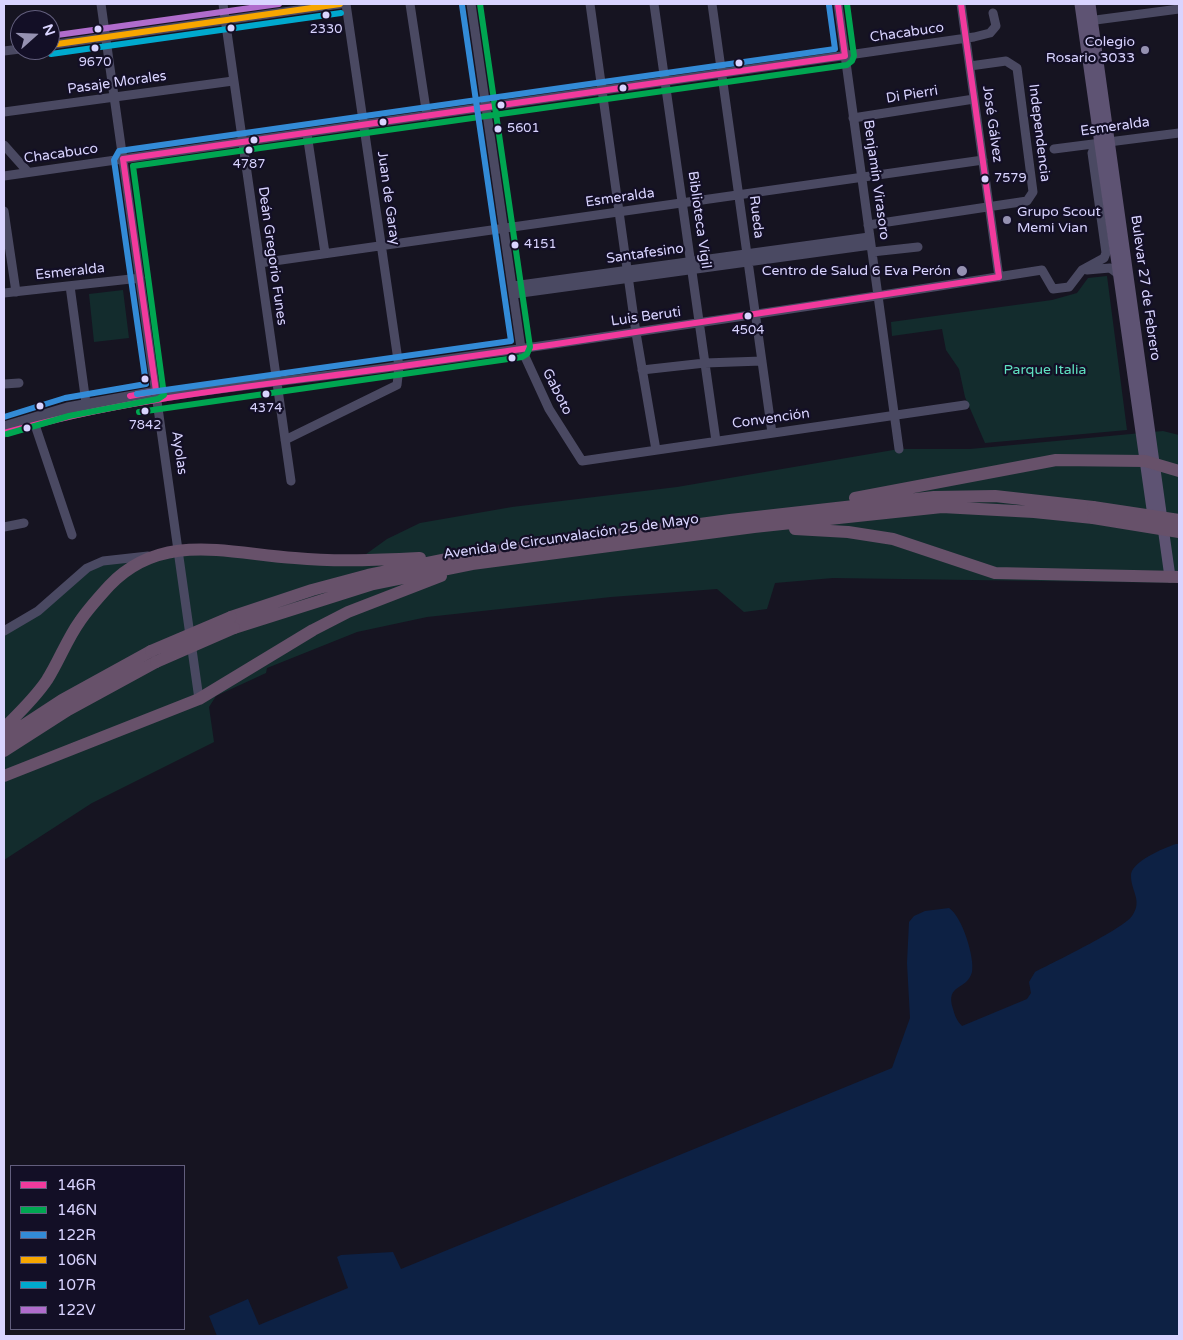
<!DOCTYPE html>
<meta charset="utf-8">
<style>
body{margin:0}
#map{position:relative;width:1183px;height:1340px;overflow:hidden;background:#161421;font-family:"Varela Round",sans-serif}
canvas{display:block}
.frame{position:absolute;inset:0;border:5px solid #d9d4ff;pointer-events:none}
.legend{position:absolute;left:10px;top:1165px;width:175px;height:165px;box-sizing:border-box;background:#130f26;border:1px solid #625e7d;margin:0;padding:6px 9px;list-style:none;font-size:15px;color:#d9d4ff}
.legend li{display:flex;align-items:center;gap:10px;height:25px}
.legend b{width:25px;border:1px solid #625e7d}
.north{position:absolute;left:10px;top:10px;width:50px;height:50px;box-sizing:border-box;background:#130f26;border:1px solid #625e7d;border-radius:50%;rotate:70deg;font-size:14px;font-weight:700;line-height:20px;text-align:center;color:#d9d4ff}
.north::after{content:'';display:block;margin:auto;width:18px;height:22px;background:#9591b1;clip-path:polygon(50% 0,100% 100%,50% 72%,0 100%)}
</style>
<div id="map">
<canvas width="1183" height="1340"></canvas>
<div class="frame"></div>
<ul class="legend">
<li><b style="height:6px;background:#f13a9d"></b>146R</li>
<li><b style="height:6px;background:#00a651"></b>146N</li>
<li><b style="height:6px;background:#338bd7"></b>122R</li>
<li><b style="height:6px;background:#f7a600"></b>106N</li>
<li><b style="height:6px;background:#00a9ce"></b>107R</li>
<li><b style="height:6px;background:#b06ccc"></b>122V</li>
</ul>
<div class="north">N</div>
</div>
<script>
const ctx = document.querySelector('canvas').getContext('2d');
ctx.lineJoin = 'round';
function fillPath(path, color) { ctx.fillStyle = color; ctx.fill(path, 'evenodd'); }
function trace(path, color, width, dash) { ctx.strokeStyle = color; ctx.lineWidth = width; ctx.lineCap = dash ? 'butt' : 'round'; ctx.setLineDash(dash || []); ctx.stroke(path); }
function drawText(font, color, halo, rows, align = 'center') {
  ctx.font = font + ' "Varela Round",sans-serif'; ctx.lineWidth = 4.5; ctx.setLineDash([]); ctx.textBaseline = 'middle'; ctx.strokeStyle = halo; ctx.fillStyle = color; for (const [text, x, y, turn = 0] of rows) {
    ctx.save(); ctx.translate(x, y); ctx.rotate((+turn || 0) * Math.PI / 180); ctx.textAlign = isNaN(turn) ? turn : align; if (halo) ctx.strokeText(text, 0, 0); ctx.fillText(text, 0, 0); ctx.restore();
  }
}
fillPath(new Path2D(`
 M 1107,276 L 1127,430 L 985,443 L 965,397 L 959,369 L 946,350 L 942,329 L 892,336 L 891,322 L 1052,300 L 1077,293 L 1088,278 Z
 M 123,290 L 129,338 L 94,342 L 89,294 Z
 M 1163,431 L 1179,435 L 1179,583 L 833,578 L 775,583 L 767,609 L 744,612 L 717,589 L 611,597 L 427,617 L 357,632 L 267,668 L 266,673 L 216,696 L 209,707 L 214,742 L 92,803 L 4,860 L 4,631 L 38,611 L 87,568 L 179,551 L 355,562 L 387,539 L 420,523 L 512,507 L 677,487 L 899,449 L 970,449 Z`), '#132c2d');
fillPath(new Path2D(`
 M 1176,844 L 1179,844 L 1179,1336 L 217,1336 L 209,1316 L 248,1299 L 259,1325 L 348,1288 L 337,1257 L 341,1255 L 393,1252 L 401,1269 L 892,1068 L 910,1018 L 907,963 L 909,922 L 914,916 L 925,911 L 949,908 C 962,916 975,958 972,972 C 967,991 945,983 953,1009 C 955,1016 957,1021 962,1026 L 1027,999 L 1031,993 L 1029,982 L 1035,972 C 1052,963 1123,929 1132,916 C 1143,901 1131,891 1131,876 C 1130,862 1164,848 1176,844 Z`), '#0d2144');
trace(new Path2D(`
 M 101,4 L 199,699
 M 223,4 L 291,481
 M 410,4 L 427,116
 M 471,4 L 521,348 L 549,409 L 582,461 L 965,405
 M 590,4 L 636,333 L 656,450
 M 654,4 L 716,441
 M 712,4 L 772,433
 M 838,4 L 899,449
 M 961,4 L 999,277
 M 1088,21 L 1179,9
 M 50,45 L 340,4
 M 4,51 L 20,49
 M 4,112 L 233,81
 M 853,118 L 974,99
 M 307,134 L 325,253
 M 4,145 L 28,172
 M 1054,149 L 1179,133
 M 4,176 L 974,37 L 990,33 L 996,26 L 993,13
 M 4,211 L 16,292
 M 868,225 L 1027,201 L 1033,192 L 1017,68 L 1006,61 L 970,66
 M 872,252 L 918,247
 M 260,263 L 983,160
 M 1087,270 L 1110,268 L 1118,274
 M 70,286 L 86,403
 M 513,286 L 869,237
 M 4,293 L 140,278
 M 514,294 L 871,245
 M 642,370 L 705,363 L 762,361
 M 4,384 L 19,383
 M 33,419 L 72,535
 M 4,426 L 67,407 L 156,391
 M 4,433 C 131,393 267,385 399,366 C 614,336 828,304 1042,270 L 1053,289 L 1069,287 L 1082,270 L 1104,258 L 1106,253 L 1092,153 L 1096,144
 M 285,440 L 397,385 L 399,367 L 346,4
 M 4,527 L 24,523
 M 4,631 L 38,611 L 87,568 L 103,561 L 148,556`), '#4a4962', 9);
trace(new Path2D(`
 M 1080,4 L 1154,523
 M 1090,4 L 1170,577`), '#5e5373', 11);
trace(new Path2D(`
 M 855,498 L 1056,460 L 1145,461 L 1179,471
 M 795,529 L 848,532 L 893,539 L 995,573 L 1179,577
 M 231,617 L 312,590 L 368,575 L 467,555 L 730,520 L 934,497 L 995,496 L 1093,507
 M 234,628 L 373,584 L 472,564 L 754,527 L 942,507 L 1034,512 L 1093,518
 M 4,728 C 19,713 35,698 47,680 C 59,661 67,639 80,621 C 88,609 99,597 109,586 C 162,530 230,554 295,558 C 337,562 378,560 420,558
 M 4,738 L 62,700 L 151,651
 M 4,751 L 68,710 L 156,662
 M 4,776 L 199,699 L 313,630 L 348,612 L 441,576`), '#67516a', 12);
trace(new Path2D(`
 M 1093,507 L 1179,520
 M 1093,518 L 1179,532
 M 151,651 L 231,617
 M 156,662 L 234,628`), '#67516a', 12);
trace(new Path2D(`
 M 130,396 L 156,391 L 123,159 L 845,56 L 838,4
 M 4,433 C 135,396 269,385 403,366 C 602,338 801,308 999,277 L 961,4`), '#f13a9d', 6);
trace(new Path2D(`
 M 139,412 L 522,357 L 527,354 L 530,347 L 480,4
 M 7,434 L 69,416 L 158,399 L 164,395 L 133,166 L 847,65 L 852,61 L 854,56 L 847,4`), '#00a651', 6);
trace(new Path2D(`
 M 137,394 L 511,341 L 462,5
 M 4,417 L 65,398 L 146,384 L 114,160 L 119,151 L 835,49 L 829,5`), '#338bd7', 6);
trace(new Path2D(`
 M 50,45 L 340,4`), '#f7a600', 6);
trace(new Path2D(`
 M 51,54 L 341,13`), '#00a9ce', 6);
trace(new Path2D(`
 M 50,36 L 279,4`), '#b06ccc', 6);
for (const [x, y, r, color] of [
 [326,15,4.5,"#d9d4ff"],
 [231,28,4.5,"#d9d4ff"],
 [98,29,4.5,"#d9d4ff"],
 [95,48,4.5,"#d9d4ff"],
 [1145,50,5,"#9591b1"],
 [739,63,4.5,"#d9d4ff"],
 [623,88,4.5,"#d9d4ff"],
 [501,105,4.5,"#d9d4ff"],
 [383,122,4.5,"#d9d4ff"],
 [498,129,4.5,"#d9d4ff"],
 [254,140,4.5,"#d9d4ff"],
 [249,150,4.5,"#d9d4ff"],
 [985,179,4.5,"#d9d4ff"],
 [1007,220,5,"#9591b1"],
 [515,245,4.5,"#d9d4ff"],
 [962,271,6,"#9591b1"],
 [748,316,4.5,"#d9d4ff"],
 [512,358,4.5,"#d9d4ff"],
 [145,379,4.5,"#d9d4ff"],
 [266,394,4.5,"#d9d4ff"],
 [40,406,4.5,"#d9d4ff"],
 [145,411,4.5,"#d9d4ff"],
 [27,428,4.5,"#d9d4ff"]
]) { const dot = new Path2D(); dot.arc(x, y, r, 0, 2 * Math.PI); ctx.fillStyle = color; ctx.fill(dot); trace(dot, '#130f26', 2); }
drawText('13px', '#d9d4ff', '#130f26', [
 ["2330",326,30],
 ["9670",95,63],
 ["5601",507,129,"left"],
 ["4787",249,165],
 ["7579",994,179,"left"],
 ["4151",524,245,"left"],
 ["4504",748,331],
 ["4374",266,409],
 ["7842",145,426]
]);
drawText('14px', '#d9d4ff', '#130f26', [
 ["Chacabuco",907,33,-8],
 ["Pasaje Morales",117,83,-8],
 ["Di Pierri",912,95,-9],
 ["José Gálvez",992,124,82],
 ["Esmeralda",1115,127,-8],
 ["Independencia",1039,133,83],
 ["Chacabuco",61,154,-8],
 ["Benjamín Virasoro",876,180,82],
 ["Juan de Garay",388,198,82],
 ["Esmeralda",620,198,-8],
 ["Rueda",756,217,83],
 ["Biblioteca Vigil",699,220,82],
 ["Santafesino",645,254,-8],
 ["Deán Gregorio Funes",272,256,82],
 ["Esmeralda",70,272,-6],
 ["Bulevar 27 de Febrero",1145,288,82],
 ["Luis Beruti",646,317,-8],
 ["Gaboto",557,392,63],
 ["Convención",771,419,-8],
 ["Ayolas",179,453,82],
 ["Avenida de Circunvalación 25 de Mayo",571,537,-8]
]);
drawText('14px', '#d9d4ff', '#130f26', [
 ["Colegio",1135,42],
 ["Rosario 3033",1135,58],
 ["Grupo Scout",1017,212,"left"],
 ["Memi Vian",1017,228,"left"],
 ["Centro de Salud 6 Eva Perón",951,271]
], 'right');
drawText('14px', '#5fe0c0', '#130f26', [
 ["Parque Italia",1045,370]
]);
</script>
